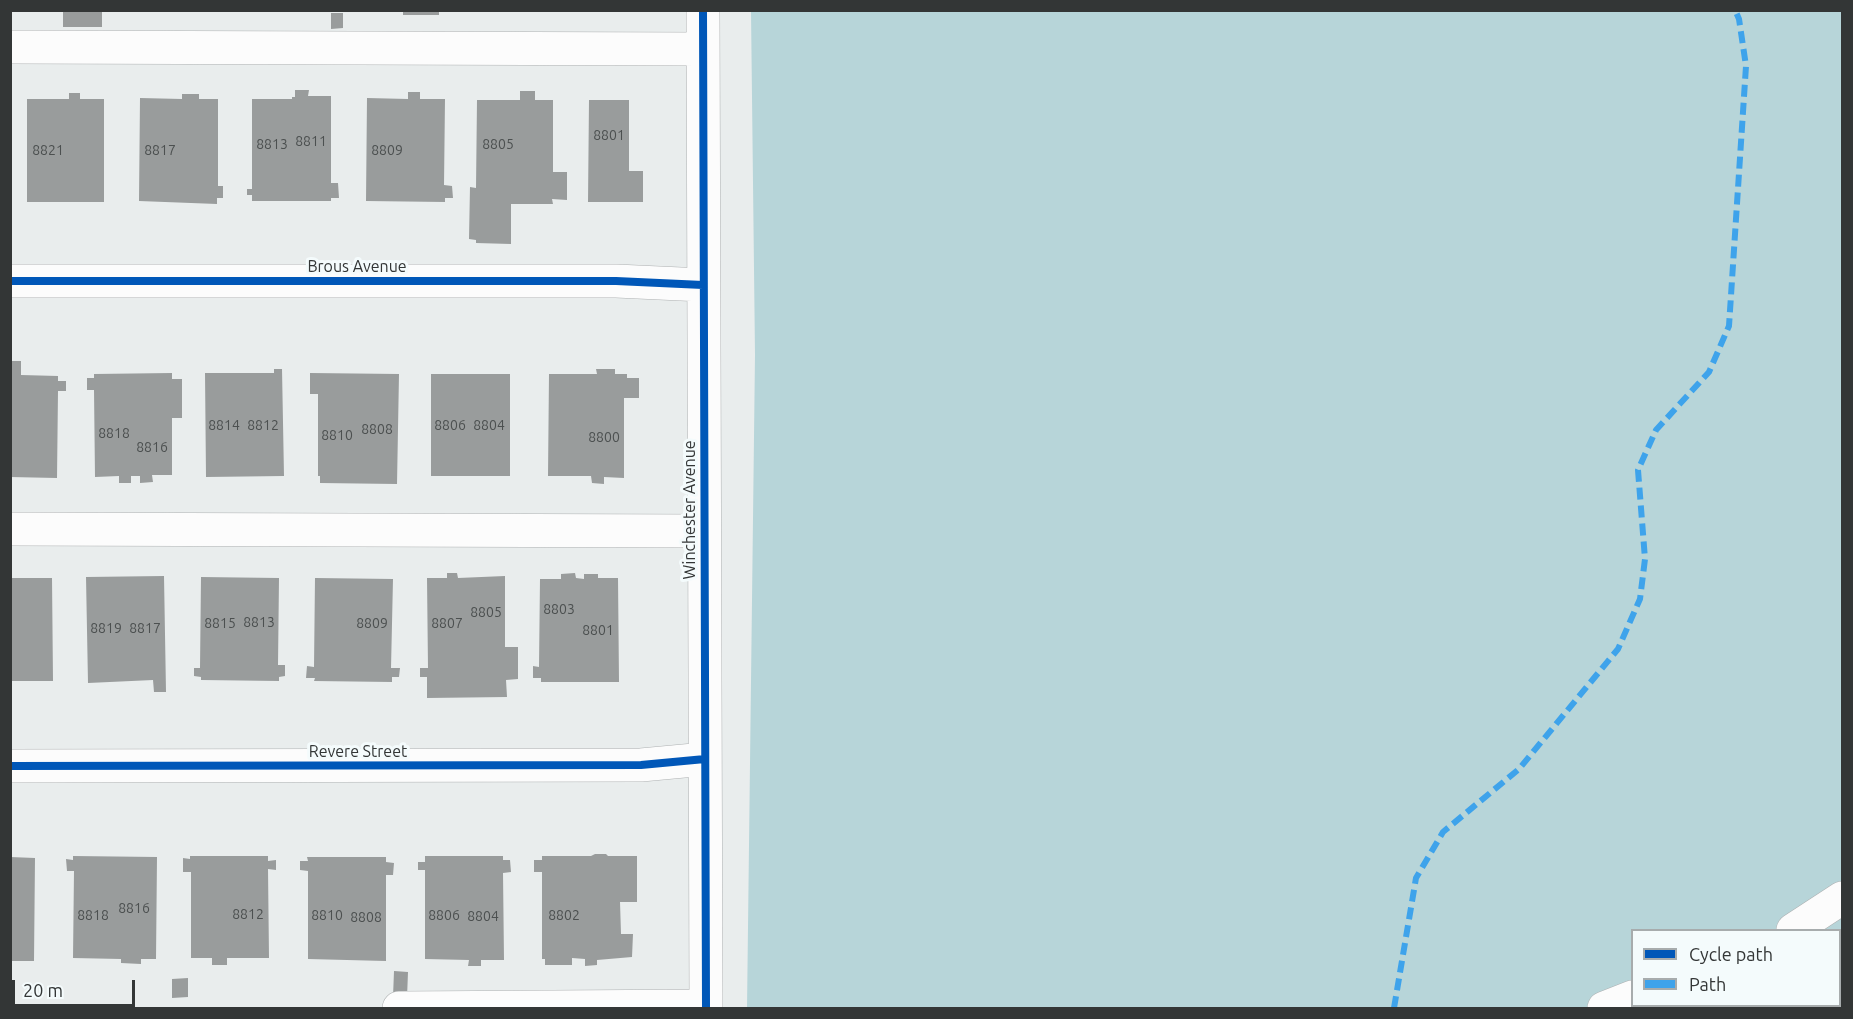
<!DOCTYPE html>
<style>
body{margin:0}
#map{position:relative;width:1853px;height:1019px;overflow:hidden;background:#e9eded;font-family:Ubuntu,sans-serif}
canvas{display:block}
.frame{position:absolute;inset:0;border:12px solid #333636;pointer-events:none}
.legend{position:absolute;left:1631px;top:929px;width:210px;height:78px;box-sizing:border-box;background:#f4fbfc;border:2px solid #a7acad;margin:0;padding:8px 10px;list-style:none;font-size:18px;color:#333636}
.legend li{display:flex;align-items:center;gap:12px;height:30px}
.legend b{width:30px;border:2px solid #a7acad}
.scale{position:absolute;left:12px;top:980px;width:123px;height:27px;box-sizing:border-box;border:3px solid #333636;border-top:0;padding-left:8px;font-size:18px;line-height:21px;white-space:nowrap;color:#333636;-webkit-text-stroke:4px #f4fbfc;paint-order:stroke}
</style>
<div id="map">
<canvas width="1853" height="1019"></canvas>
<div class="frame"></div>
<ul class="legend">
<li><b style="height:8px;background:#0057b8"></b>Cycle path</li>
<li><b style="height:8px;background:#3ea3eb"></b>Path</li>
</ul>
<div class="scale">20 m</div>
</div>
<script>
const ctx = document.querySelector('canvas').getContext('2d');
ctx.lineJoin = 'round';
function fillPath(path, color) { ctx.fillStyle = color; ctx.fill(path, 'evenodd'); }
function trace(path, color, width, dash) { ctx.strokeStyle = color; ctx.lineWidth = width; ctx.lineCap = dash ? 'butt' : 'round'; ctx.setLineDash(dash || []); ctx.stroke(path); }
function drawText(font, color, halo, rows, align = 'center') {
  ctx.font = font + ' Ubuntu,sans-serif'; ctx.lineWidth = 6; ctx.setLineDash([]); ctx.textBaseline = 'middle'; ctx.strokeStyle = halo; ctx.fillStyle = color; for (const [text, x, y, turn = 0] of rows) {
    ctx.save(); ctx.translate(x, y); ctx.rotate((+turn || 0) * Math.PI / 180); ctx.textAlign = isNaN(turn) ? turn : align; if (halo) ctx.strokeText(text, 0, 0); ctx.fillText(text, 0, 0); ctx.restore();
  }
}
fillPath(new Path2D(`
 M 751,11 L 1842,11 L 1842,1008 L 747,1008 L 755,355 ZM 1632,930 L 1840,930 L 1840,1006 L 1632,1006 Z`), '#b7d5d9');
fillPath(new Path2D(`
 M 63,10 L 102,10 L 102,27 L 63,27 Z
 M 403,10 L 439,10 L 439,15 L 403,15 Z
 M 331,13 L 343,13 L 343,28 L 331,29 Z
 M 295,90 L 309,90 L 308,96 L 331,96 L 331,183 L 338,183 L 339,198 L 331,198 L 331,201 L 252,201 L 252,195 L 247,195 L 247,189 L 252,189 L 252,99 L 292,99 L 292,97 L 295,97 Z
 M 520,91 L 535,91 L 535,100 L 553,100 L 553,172 L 567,172 L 567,200 L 552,199 L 553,204 L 511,204 L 511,244 L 476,243 L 476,240 L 469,239 L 470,187 L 476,188 L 477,100 L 520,100 Z
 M 408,92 L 420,92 L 420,99 L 445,99 L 444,185 L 452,186 L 453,198 L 445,198 L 445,202 L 366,201 L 367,98 L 408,99 Z
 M 69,93 L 80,93 L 80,99 L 104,99 L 104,202 L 27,202 L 27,99 L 69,99 Z
 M 182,94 L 199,94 L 199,99 L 218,99 L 218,186 L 223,186 L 223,198 L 217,198 L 217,204 L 139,201 L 140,98 L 182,99 Z
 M 589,100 L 629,100 L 629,171 L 643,171 L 643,202 L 588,202 Z
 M 10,361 L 21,361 L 21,375 L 58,376 L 58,381 L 66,381 L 66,391 L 58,391 L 57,478 L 10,477 Z
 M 274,369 L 282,369 L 284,476 L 206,477 L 205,373 L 274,373 Z
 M 596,369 L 615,369 L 615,374 L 627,374 L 627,378 L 639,378 L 639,398 L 624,398 L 624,478 L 604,477 L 604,484 L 592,483 L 591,476 L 548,476 L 549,374 L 597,374 Z
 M 172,373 L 172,379 L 182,379 L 182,418 L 172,418 L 172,475 L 152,475 L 153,482 L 140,483 L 140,476 L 131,476 L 131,483 L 119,483 L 119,476 L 95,477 L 94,390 L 87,390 L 87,378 L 94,378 L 94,374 Z
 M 310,373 L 399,374 L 397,484 L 320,483 L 320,476 L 318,476 L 318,394 L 310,394 Z
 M 431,374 L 510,374 L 510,476 L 431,476 Z
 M 447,573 L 457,573 L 458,578 L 505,576 L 505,647 L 518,647 L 518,679 L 506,680 L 507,697 L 427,698 L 427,677 L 420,677 L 420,668 L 428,668 L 427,578 L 447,578 Z
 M 575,573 L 576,578 L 584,579 L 584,574 L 598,574 L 598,578 L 618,578 L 619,682 L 541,682 L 541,678 L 533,678 L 533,666 L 539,667 L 540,579 L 561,579 L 561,574 Z
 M 164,576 L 166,692 L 154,692 L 153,680 L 88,683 L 86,577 Z
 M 201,577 L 279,578 L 278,665 L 285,665 L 285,676 L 279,677 L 279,681 L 201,680 L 201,677 L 194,676 L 194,668 L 200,668 Z
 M 10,578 L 52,578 L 53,681 L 10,681 Z
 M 315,578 L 393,579 L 391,668 L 400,668 L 399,677 L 392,677 L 392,682 L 314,681 L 315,678 L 306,678 L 307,666 L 314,667 Z
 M 595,854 L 606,854 L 608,856 L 637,856 L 637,902 L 620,902 L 621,934 L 633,934 L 632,957 L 597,960 L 597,965 L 585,966 L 585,959 L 572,958 L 572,965 L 545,965 L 545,959 L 542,959 L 542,872 L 534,872 L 534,860 L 542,860 L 542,856 L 591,856 Z
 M 73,856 L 157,857 L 156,959 L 141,959 L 141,964 L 121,963 L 121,959 L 73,958 L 74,871 L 67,871 L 66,859 L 73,860 Z
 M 190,856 L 268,856 L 268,861 L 276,860 L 276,870 L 268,869 L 269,958 L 227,958 L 227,965 L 212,965 L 212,958 L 191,958 L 191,872 L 183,872 L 183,858 L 190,859 Z
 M 425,856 L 503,856 L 503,860 L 510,860 L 511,872 L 503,873 L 504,960 L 481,960 L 481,966 L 468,966 L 469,960 L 425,959 L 425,870 L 418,870 L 418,862 L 425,862 Z
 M 10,857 L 35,858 L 34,961 L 10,961 Z
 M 307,857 L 386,857 L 386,862 L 394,863 L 393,875 L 386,875 L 386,961 L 308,959 L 308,871 L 300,870 L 300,861 L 308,861 Z
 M 394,971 L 408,972 L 407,998 L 393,997 Z
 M 188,978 L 188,997 L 172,998 L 172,979 Z`), '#999c9c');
const minor = new Path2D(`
 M 703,10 L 706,1008
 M 10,47 L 703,49
 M 10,281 L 616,281 L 703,285
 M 10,529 L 704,531
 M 10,766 L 641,765 L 705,759
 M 1793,930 L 1842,898
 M 399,1008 L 706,1006
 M 1604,1008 L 1632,997`);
trace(minor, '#aeb1b2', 34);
trace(minor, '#fcfcfc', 33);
trace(new Path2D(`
 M 1394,1008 L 1416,878 L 1443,832 L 1519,769 L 1618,649 L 1640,599 L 1645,559 L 1638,470 L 1656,430 L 1709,372 L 1729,326 L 1746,66 L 1739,19 L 1735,10`), '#3ea3eb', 6, [12, 6]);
trace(new Path2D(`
 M 703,10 L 706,1008
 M 10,281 L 616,281 L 703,285
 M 10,766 L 641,765 L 705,759`), '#0057b8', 8);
drawText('14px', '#4c5050', null, [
 ["8801",609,135],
 ["8811",311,141],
 ["8813",272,144],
 ["8805",498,144],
 ["8821",48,150],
 ["8817",160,150],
 ["8809",387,150],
 ["8814",224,425],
 ["8812",263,425],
 ["8806",450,425],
 ["8804",489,425],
 ["8808",377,429],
 ["8818",114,433],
 ["8810",337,435],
 ["8800",604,437],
 ["8816",152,447],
 ["8803",559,609],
 ["8805",486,612],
 ["8813",259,622],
 ["8815",220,623],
 ["8809",372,623],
 ["8807",447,623],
 ["8819",106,628],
 ["8817",145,628],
 ["8801",598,630],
 ["8816",134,908],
 ["8812",248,914],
 ["8818",93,915],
 ["8810",327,915],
 ["8806",444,915],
 ["8802",564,915],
 ["8804",483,916],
 ["8808",366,917]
]);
drawText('16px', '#333636', '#f4fbfc', [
 ["Brous Avenue",357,267],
 ["Winchester Avenue",690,510,-90],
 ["Revere Street",358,752]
]);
</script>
